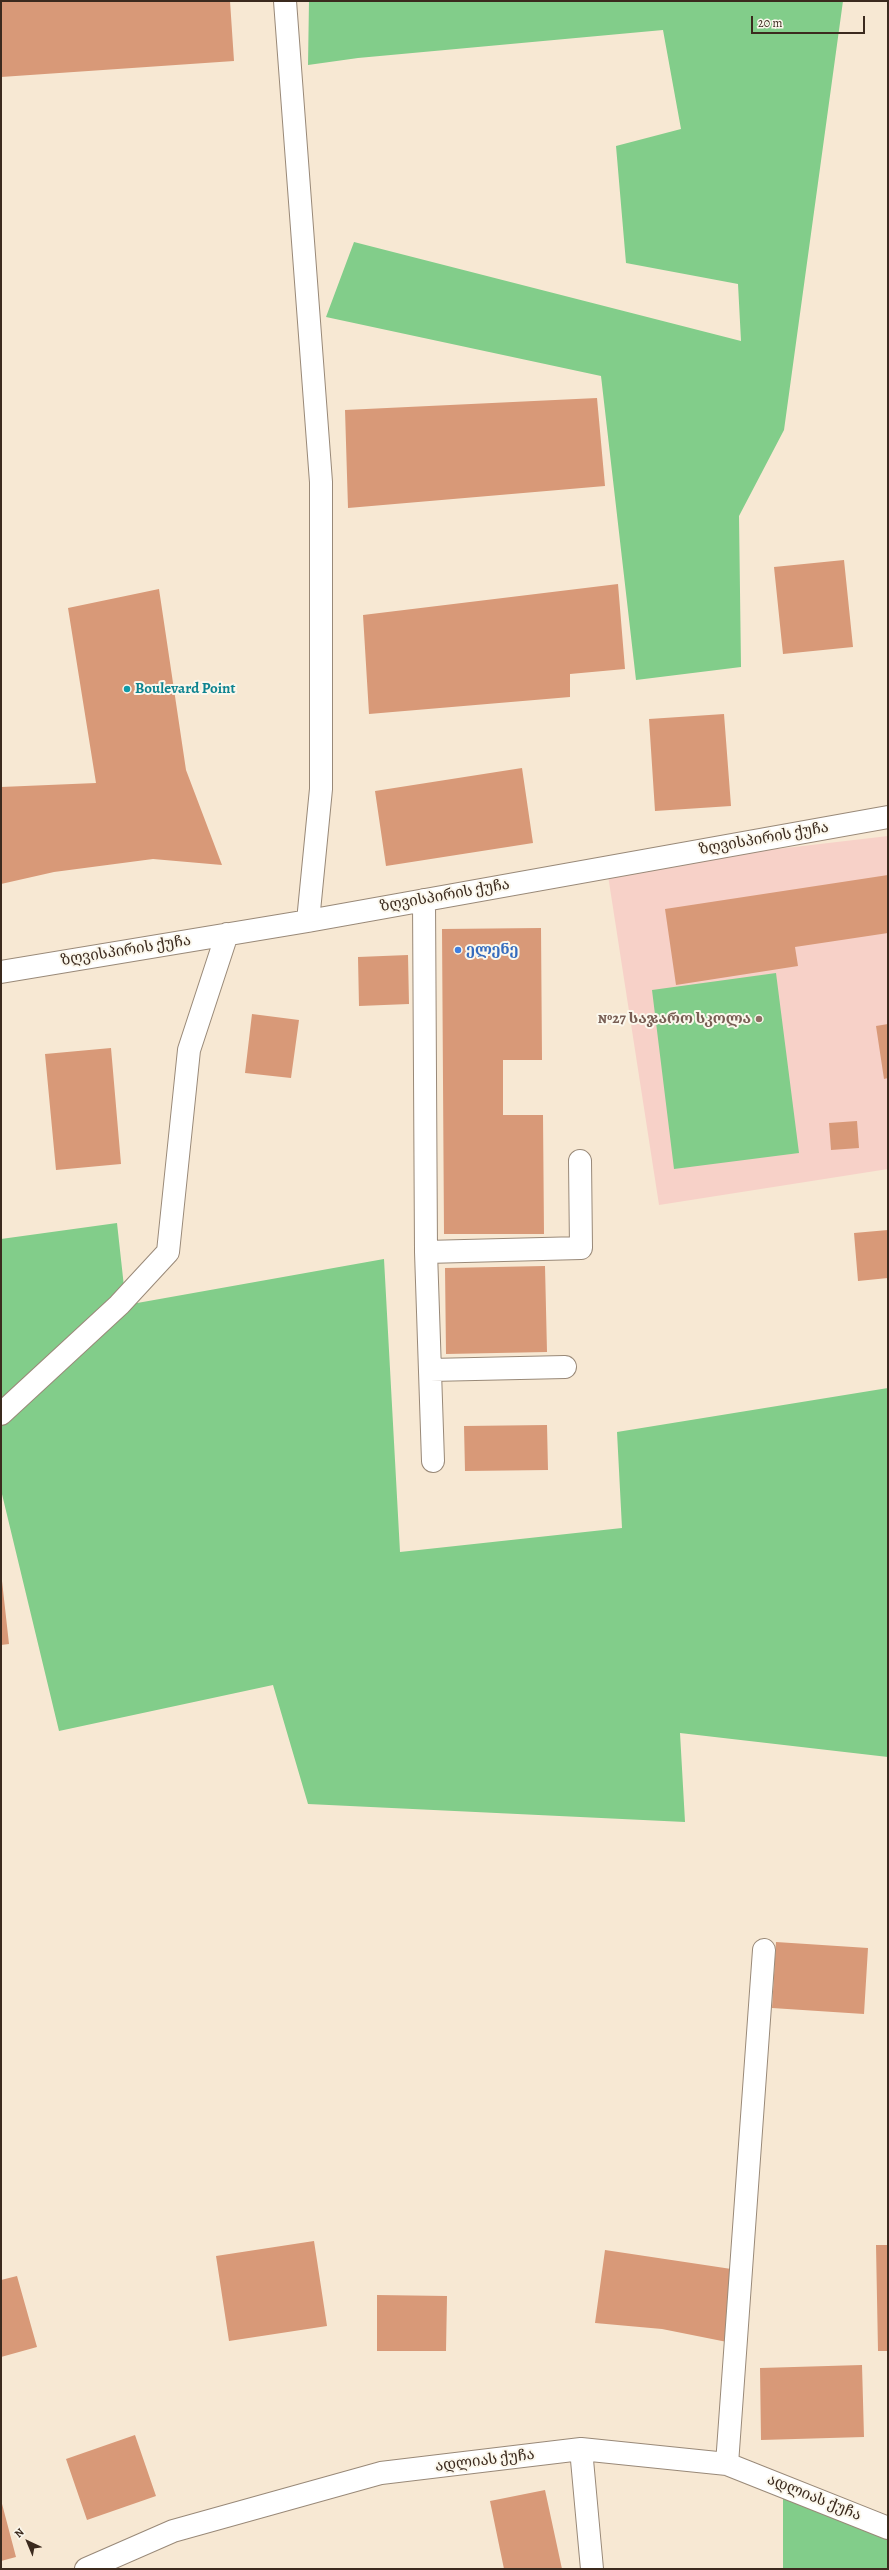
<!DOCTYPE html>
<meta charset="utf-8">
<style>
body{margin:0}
#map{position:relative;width:889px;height:2570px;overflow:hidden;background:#f7e8d3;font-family:Alegreya,serif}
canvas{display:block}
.frame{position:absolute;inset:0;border:2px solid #3b2a1e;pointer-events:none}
.north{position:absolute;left:8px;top:2522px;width:40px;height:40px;-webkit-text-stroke:3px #fbf7ec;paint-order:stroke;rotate:316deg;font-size:11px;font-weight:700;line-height:16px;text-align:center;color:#3b2a1e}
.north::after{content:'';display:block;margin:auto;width:14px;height:18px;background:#3b2a1e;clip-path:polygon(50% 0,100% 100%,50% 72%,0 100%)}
.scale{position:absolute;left:751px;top:16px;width:114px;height:18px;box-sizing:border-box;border:2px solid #3b2a1e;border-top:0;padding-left:5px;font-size:12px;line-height:14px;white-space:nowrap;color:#3b2a1e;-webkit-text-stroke:3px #fbf7ec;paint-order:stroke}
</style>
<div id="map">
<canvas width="889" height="2570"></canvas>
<div class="frame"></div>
<div class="north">N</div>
<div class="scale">20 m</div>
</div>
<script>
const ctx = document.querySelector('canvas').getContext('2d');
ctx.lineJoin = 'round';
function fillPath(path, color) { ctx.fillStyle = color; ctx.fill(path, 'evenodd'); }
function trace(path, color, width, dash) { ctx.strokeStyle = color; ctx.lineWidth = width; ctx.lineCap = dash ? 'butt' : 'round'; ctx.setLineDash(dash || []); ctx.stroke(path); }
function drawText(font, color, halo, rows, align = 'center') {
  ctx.font = font + ' Alegreya,"Noto Serif Georgian",serif'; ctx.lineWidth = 4; ctx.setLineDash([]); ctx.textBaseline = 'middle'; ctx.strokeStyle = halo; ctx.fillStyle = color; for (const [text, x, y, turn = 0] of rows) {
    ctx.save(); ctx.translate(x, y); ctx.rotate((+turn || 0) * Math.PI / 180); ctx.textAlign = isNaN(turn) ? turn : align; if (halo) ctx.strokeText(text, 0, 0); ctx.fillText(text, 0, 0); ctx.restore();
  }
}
fillPath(new Path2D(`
 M 888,836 L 888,1169 L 659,1205 L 607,869 Z`), '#f7d1c8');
fillPath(new Path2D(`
 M 309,1 L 843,1 L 784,430 L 739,516 L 741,667 L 636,680 L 601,376 L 326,317 L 354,242 L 741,341 L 738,284 L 626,263 L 616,146 L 681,129 L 663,30 L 358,58 L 308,65 Z
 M 776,973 L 799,1153 L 674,1169 L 652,990 Z
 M 117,1223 L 126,1305 L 384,1259 L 400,1552 L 622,1528 L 617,1432 L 888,1388 L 888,1757 L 680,1733 L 685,1822 L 308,1804 L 273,1685 L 59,1731 L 1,1490 L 1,1239 Z
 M 783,2486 L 888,2528 L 888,2569 L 783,2569 Z`), '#82cd8a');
fillPath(new Path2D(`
 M 1,1 L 230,1 L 234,61 L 1,77 Z
 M 597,398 L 605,486 L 348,508 L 345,410 Z
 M 844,560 L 853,647 L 783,654 L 774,567 Z
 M 618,584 L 625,669 L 570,674 L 570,697 L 369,714 L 363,615 Z
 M 159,589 L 186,770 L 222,865 L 153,859 L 54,872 L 1,884 L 1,787 L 96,783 L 68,608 Z
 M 724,714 L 731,806 L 655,811 L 649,719 Z
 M 522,768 L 533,843 L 386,866 L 375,791 Z
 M 888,875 L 888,933 L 795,947 L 798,966 L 676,985 L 665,909 Z
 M 541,928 L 542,1060 L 503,1060 L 503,1115 L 543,1115 L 544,1234 L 444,1234 L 442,929 Z
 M 408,955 L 409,1004 L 359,1006 L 358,957 Z
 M 252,1014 L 299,1020 L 291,1078 L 245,1073 Z
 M 888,1024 L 888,1078 L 884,1079 L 876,1026 Z
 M 111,1048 L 121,1164 L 56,1170 L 45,1054 Z
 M 857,1121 L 859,1148 L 831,1150 L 829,1123 Z
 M 888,1230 L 888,1278 L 858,1281 L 854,1233 Z
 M 545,1266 L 547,1352 L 446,1354 L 445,1268 Z
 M 547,1425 L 548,1470 L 465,1471 L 464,1426 Z
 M 1,1572 L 9,1644 L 1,1645 Z
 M 776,1942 L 868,1948 L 864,2014 L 772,2008 Z
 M 314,2241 L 327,2326 L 229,2341 L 216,2256 Z
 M 876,2245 L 888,2245 L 888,2351 L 878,2351 Z
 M 605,2250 L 738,2270 L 727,2342 L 662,2329 L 595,2323 Z
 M 17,2276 L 37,2347 L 1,2357 L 1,2280 Z
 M 377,2295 L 447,2296 L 446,2351 L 377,2351 Z
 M 862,2365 L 864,2437 L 761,2440 L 760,2368 Z
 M 135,2435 L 156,2496 L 87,2520 L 66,2459 Z
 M 545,2490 L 562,2569 L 504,2569 L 490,2501 Z
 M 1,2500 L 16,2557 L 1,2561 Z`), '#d89978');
const minor = new Path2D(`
 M 285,1 L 321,482 L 321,789 L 308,921
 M 424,900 L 426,1252 L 433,1461
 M 1,972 L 308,921 L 888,817
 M 426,1252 L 581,1248 L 580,1161
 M 430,1370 L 565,1367
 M 1,1414 L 119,1305 L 168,1252 L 189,1050 L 227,934
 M 581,2449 L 592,2569
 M 727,2464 L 764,1950
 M 86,2569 L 173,2531 L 381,2473 L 581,2449 L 727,2464 L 888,2528`);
trace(minor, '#998978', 24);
trace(minor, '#fff', 22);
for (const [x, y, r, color] of [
 [127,689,4,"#0f9aa8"],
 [458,950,4,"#3f7fe0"],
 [759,1019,4,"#8d6e63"]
]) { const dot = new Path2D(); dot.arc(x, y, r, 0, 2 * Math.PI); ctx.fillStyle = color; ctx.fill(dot); trace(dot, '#fbf7ec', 1.5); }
drawText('bold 15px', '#0d838f', '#fbf7ec', [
 ["Boulevard Point",135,689]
], 'left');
drawText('15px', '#3b2a1e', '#fbf7ec', [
 ["ზღვისპირის ქუჩა",764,839,-10],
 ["ზღვისპირის ქუჩა",445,896,-10],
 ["ზღვისპირის ქუჩა",126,951,-9],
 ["ადლიას ქუჩა",485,2461,-7],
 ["ადლიას ქუჩა",814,2498,22]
]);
drawText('bold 15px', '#366cbe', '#fbf7ec', [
 ["ელენე",466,950]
], 'left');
drawText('bold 15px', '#785e54', '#fbf7ec', [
 ["№27 საჯარო სკოლა",751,1019]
], 'right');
</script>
